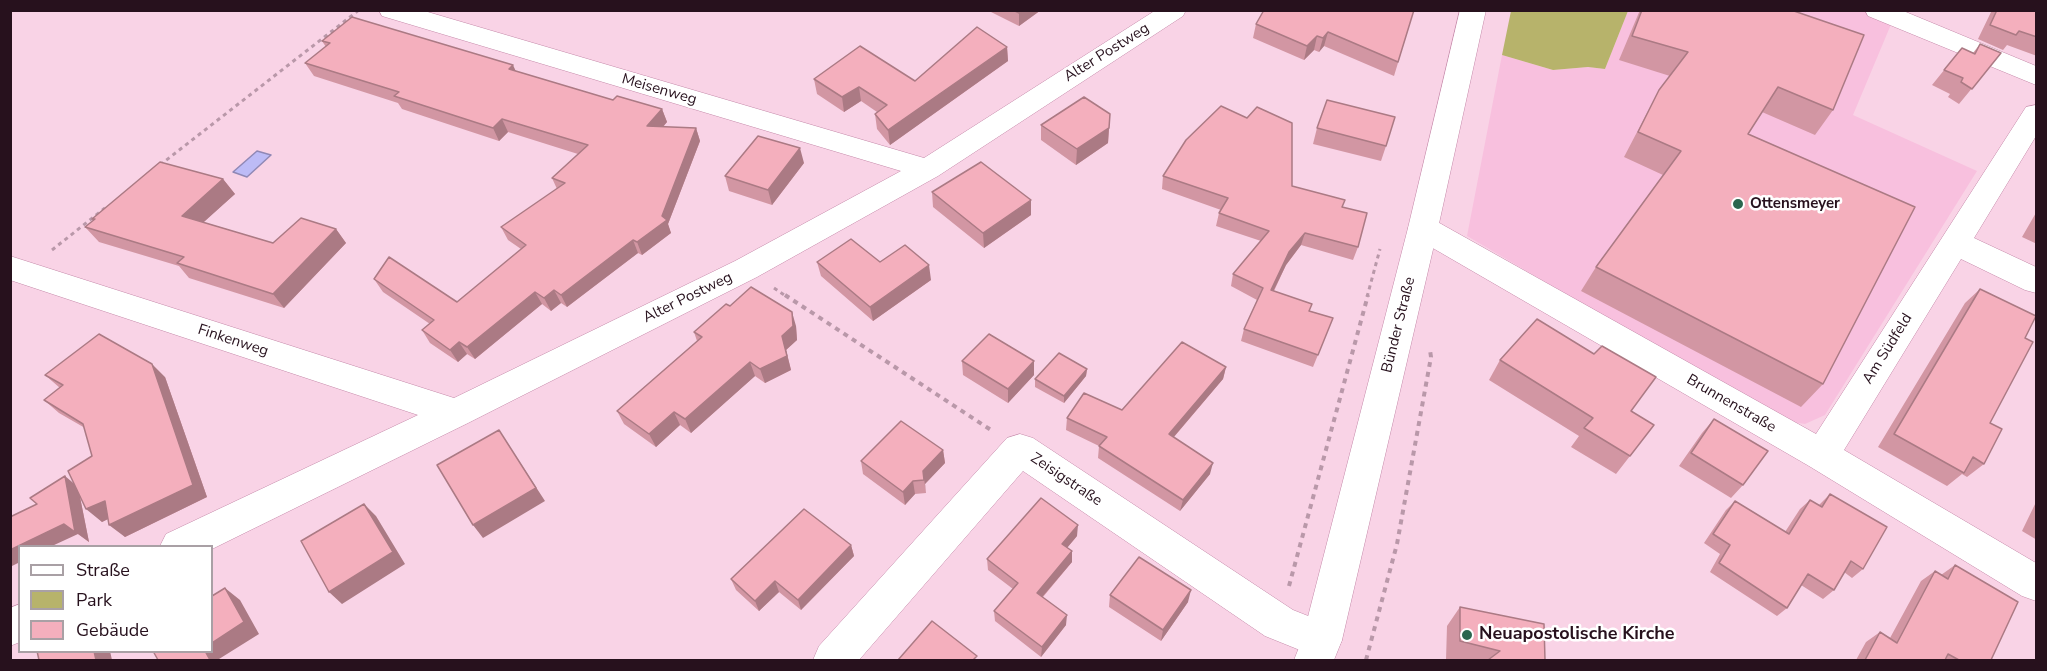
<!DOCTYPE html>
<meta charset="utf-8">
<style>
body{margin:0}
#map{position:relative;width:2047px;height:671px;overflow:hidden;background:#f9d3e6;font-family:"Nunito Sans",sans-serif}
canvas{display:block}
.frame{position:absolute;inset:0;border:12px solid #27111d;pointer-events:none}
.legend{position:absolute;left:18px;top:545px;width:195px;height:108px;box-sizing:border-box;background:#fff;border:2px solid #a9a0a5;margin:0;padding:8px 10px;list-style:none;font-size:18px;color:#27111d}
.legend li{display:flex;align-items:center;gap:12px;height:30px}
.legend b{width:30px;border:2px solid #a9a0a5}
</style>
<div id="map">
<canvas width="2047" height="671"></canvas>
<div class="frame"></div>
<ul class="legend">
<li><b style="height:8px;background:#fff"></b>Straße</li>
<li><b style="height:16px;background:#b7b36b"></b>Park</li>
<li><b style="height:16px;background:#f4afbd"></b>Gebäude</li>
</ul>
</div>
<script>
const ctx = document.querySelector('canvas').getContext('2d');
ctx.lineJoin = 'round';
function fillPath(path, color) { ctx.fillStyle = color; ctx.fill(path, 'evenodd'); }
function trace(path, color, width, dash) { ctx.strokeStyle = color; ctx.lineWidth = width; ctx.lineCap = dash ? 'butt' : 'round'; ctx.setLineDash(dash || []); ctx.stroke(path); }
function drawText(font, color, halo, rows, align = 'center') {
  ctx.font = font + ' "Nunito Sans",sans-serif'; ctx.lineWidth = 5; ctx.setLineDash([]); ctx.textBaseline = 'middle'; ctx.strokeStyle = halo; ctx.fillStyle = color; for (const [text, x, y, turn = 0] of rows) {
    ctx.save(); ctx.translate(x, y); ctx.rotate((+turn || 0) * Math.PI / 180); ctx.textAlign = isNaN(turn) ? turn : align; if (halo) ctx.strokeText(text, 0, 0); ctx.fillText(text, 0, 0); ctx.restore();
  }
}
fillPath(new Path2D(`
 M 1864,10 L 1892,22 L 1853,115 L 1977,171 L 1825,415 L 1805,424 L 1780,420 L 1467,236 L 1502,55 L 1553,70 L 1588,67 L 1605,69 L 1628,11 Z`), '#f8c0de');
fillPath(new Path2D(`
 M 1511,11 L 1511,10 L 1628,11 L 1605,69 L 1588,67 L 1553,70 L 1502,55 Z`), '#b7b36b');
const water = new Path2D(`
 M 257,151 L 271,155 L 247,177 L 233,172 Z`);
fillPath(water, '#bdbbf6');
trace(water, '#9088b5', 1.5);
const minor = new Path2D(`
 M 379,10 L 421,10 L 924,158 L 1156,10 L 1186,10 L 1183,16 L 938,176 L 757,277 L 468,423 L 212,549 L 212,546 L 160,546 L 166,534 L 418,415 L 10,280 L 10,256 L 454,398 L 735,261 L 901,171 L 382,16 Z
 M 1865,10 L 1901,10 L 2036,66 L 2036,85 L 1868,16 Z
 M 2036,105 L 2036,136 L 1974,238 L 2036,267 L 2036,293 L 2025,290 L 1961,259 L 1844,450 L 2036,563 L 2036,601 L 2022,596 L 1809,466 L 1412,236 L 1408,228 L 1412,220 L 1423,217 L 1434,220 L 1816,434 L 2026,107 Z
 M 1020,434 L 1033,438 L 1293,610 L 1336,627 L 1342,640 L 1336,653 L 1322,659 L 1265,636 L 1023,471 L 859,660 L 813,660 L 819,646 L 1007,438 Z
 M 20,604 L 20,642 L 10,646 L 10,608 Z`);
const major = new Path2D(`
 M 1460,10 L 1486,10 L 1438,228 L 1342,640 L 1334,660 L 1294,660 L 1302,640 L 1408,228 Z`);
trace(minor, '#c489a9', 1);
trace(major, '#c489a9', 1);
trace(new Path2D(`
 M 160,165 L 359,10
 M 52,250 L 105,208
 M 774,288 L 787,297
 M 1367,297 L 1380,249`), '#b998a9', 3, [4, 4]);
trace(new Path2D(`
 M 785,295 L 991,430
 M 1289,586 L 1368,295
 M 1366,660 L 1397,544 L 1431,357 L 1430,350`), '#b998a9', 4, [5, 5]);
fillPath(minor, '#fff');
fillPath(major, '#fff');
fillPath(new Path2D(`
 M 987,10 L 1041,10 L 1019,26 Z
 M 1414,10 L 1394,76 L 1324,46 L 1319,52 L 1314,50 L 1304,60 L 1253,38 L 1256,24 Z
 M 1640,10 L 1791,10 L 1833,110 L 1815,135 L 1762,112 L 1748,134 L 1823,384 L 1801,407 L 1581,291 L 1596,267 L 1663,175 L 1624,157 L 1659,90 L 1670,76 L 1619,60 Z
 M 1992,10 L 2037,10 L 2037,56 L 2007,45 L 2003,50 L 1978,39 Z
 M 322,41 L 516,71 L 613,100 L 662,109 L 667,122 L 663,127 L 696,128 L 700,141 L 668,224 L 671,233 L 642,255 L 638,253 L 567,307 L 561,303 L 551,311 L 542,304 L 475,359 L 467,354 L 458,362 L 430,343 L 422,330 L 430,324 L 383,292 L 374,279 L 457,302 L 521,249 L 508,240 L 501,227 L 557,189 L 552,178 L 578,154 L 508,132 L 499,141 L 402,109 L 398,103 L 314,76 L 305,63 L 326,47 Z
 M 1980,44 L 2001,53 L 1959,104 L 1948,97 L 1950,94 L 1932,85 L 1962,48 L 1973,53 Z
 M 1007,47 L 1008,61 L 890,145 L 877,129 L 875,114 L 877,112 L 861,101 L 844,112 L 817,94 L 814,79 L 915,81 Z
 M 1110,114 L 1108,143 L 1076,165 L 1041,140 L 1041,125 Z
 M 1317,128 L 1386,146 L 1381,161 L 1313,144 Z
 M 804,163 L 772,205 L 729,191 L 725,176 Z
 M 1163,176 L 1292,186 L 1342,207 L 1358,247 L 1353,260 L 1301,245 L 1286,265 L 1274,291 L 1310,311 L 1333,318 L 1313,367 L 1241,341 L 1244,329 L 1257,300 L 1231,286 L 1233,274 L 1261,241 L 1216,226 L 1219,213 L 1221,210 L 1162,189 Z
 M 223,179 L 235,194 L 203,222 L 273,243 L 336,229 L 346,243 L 284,308 L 189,278 L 179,266 L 99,242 L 85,227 L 94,220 L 92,219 Z
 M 932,192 L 1031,215 L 984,248 L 933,207 Z
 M 2037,211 L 2037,244 L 2022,237 Z
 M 817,262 L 931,280 L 873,321 L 821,276 Z
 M 1980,289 L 2025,338 L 1990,423 L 1984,464 L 1967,477 L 1962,474 L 1947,486 L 1878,447 L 1965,303 Z
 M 730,306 L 796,326 L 797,340 L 786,350 L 791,370 L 765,383 L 755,376 L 691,433 L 680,425 L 656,447 L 624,424 L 617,411 L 697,341 L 694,332 Z
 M 1500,360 L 1631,411 L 1630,456 L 1616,474 L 1571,447 L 1579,436 L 1489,380 Z
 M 962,361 L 1034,361 L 1034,375 L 1008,403 L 963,375 Z
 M 1226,367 L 1223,379 L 1174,437 L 1210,474 L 1180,511 L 1098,458 L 1099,446 L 1066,430 L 1067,418 L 1122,410 Z
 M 1087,369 L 1086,376 L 1064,403 L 1035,387 L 1035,379 Z
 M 45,375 L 165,377 L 207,497 L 125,537 L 108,519 L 102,522 L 80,497 L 89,542 L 37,504 L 74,483 L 92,456 L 85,428 L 59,413 L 44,400 L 60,388 Z
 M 1714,419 L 1743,485 L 1731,498 L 1679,466 L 1702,433 Z
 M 943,450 L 945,463 L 925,484 L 926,493 L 915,494 L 905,505 L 863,474 L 861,461 Z
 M 1830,494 L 1863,569 L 1852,578 L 1844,572 L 1834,590 L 1823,599 L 1801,585 L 1787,608 L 1777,616 L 1710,572 L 1720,554 L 1704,543 L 1726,510 L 1735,501 L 1785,532 L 1800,509 L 1810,500 L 1819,505 Z
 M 2037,500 L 2037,540 L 2022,531 Z
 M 1077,536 L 1067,548 L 1072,551 L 1072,562 L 1043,597 L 1066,625 L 1041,657 L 995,621 L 994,611 L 1013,589 L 988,570 L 987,559 Z
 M 851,545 L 854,556 L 801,610 L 779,592 L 759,611 L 736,590 L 731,579 Z
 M 1955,565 L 1991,660 L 1856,660 L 1866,642 L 1880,632 L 1890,638 L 1921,581 L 1935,571 L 1941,575 Z
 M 1110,595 L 1188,602 L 1161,641 L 1109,607 Z
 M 1460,607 L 1545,660 L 1446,660 L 1447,626 Z`), '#d296a3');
fillPath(new Path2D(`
 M 1023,10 L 1041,10 L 1019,26 L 1019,13 Z
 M 1328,32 L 1324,46 L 1319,52 L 1323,38 Z
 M 1317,36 L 1314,50 L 1304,60 L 1307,46 Z
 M 1007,47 L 1008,61 L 890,145 L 888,130 Z
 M 513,65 L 519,78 L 509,69 Z
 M 859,87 L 861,101 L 844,112 L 842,97 Z
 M 662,109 L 667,122 L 652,139 L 647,126 Z
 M 502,119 L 508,132 L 499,141 L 493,128 Z
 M 696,128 L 700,141 L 668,224 L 671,233 L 642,255 L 637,242 L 662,216 Z
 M 1109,128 L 1108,143 L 1076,165 L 1077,149 Z
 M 800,148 L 804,163 L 772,205 L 768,190 Z
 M 223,179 L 235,194 L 194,231 L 182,216 Z
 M 1031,200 L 1031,215 L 984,248 L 983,233 Z
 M 336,229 L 346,243 L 284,308 L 273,294 Z
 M 1305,233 L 1301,245 L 1286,265 L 1268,302 L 1271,290 L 1289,252 Z
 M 633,240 L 638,253 L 567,307 L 561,295 Z
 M 929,265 L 931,280 L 873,321 L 870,307 Z
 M 554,290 L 561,303 L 551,311 L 544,298 Z
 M 535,292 L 542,304 L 475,359 L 467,347 Z
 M 792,312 L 796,326 L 797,340 L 786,350 L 791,370 L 765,383 L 760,369 L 782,336 Z
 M 459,342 L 467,354 L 458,362 L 450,350 Z
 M 1034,361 L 1034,375 L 1008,403 L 1008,389 Z
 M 750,362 L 755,376 L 691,433 L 685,419 Z
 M 152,364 L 165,377 L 207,497 L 125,537 L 109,525 Z
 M 1226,367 L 1223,379 L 1166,446 L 1169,434 Z
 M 1087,369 L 1086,376 L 1064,403 L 1064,396 Z
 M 674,412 L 680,425 L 656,447 L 649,434 Z
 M 499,430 L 545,501 L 483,538 L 473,525 Z
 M 943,450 L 945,463 L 925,484 L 926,493 L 923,471 Z
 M 1213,463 L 1210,474 L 1180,511 L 1183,500 Z
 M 65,476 L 78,487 L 89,542 L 78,534 L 52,546 L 20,546 L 20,562 L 10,567 L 10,550 Z
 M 913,481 L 915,494 L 905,505 L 903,492 Z
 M 105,501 L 120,513 L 102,522 L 86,509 Z
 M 364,504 L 376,516 L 405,564 L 342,604 L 329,592 Z
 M 1078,525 L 1077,536 L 1061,555 L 1062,544 Z
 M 851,545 L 854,556 L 801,610 L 798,600 Z
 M 1072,551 L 1072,562 L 1037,603 L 1037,593 Z
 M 775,581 L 779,592 L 759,611 L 755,601 Z
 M 225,588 L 240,600 L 259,634 L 219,659 L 220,660 L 208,660 L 205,651 L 212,651 L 212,643 Z
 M 1191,590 L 1188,602 L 1161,641 L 1163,630 Z
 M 1067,615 L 1066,625 L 1041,657 L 1042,647 Z
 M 94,651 L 110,651 L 112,660 L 96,660 Z`), '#ab7a84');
const building = new Path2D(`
 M 1013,10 L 1023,10 L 1019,13 Z
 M 1264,10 L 1414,10 L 1398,62 L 1328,32 L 1323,38 L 1317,36 L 1307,46 L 1256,24 Z
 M 1642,10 L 1791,10 L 1864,35 L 1833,110 L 1778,87 L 1748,134 L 1915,207 L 1823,384 L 1596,267 L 1681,151 L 1638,132 L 1659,90 L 1688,52 L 1632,36 Z
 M 1997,10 L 2037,10 L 2037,37 L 2019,31 L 2016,35 L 1990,25 Z
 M 352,17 L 513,65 L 509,69 L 613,100 L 617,96 L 662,109 L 647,126 L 696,128 L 662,216 L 667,220 L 637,242 L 633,240 L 561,295 L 554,290 L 544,298 L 535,292 L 467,347 L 459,342 L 450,350 L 422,330 L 434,320 L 374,279 L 389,257 L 457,302 L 526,245 L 501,227 L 565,183 L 552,178 L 588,145 L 502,119 L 493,128 L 394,96 L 399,92 L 305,63 L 330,43 L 322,41 Z
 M 977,27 L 1007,47 L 888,130 L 875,114 L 887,105 L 859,87 L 842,97 L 814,79 L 860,46 L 915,81 Z
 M 1980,44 L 2001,53 L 1972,89 L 1961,82 L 1963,78 L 1944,70 L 1962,48 L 1975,54 Z
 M 1084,97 L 1110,114 L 1109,128 L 1077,149 L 1041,125 Z
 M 1327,100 L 1395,117 L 1386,146 L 1317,128 Z
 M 1221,106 L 1247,118 L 1257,107 L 1292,123 L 1292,186 L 1345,200 L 1342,207 L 1367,213 L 1358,247 L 1305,233 L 1289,252 L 1271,290 L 1312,304 L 1309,311 L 1333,318 L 1318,355 L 1244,329 L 1263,288 L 1233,274 L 1269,231 L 1219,213 L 1228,198 L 1163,176 L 1186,140 Z
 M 758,136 L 800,148 L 768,190 L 725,176 Z
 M 160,162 L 223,179 L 182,216 L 273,243 L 301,218 L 336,229 L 273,294 L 177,263 L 184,257 L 85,227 L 95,219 L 92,219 Z
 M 981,162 L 1031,200 L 983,233 L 932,192 Z
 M 851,239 L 880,262 L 905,245 L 929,265 L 870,307 L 817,262 Z
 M 751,287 L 792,312 L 793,326 L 782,336 L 787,356 L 760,369 L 750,362 L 685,419 L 674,412 L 649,434 L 617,411 L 702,337 L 694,332 L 726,304 L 730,306 Z
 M 1980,289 L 2036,316 L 2025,338 L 2033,342 L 1990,423 L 2002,429 L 1984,464 L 1973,457 L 1964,473 L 1894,434 Z
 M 1537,319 L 1594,354 L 1602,346 L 1656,377 L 1631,411 L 1654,425 L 1630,456 L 1584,428 L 1593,418 L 1500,360 Z
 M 99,334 L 152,364 L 193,485 L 109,525 L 105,501 L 86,509 L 68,471 L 92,456 L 83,424 L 44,400 L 63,385 L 45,375 Z
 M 989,334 L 1034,361 L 1008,389 L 962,361 Z
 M 1182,342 L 1226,367 L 1169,434 L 1213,463 L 1183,500 L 1099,446 L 1107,437 L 1067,418 L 1084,393 L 1122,410 Z
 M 1059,353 L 1087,369 L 1064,396 L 1035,379 Z
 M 1714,419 L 1768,451 L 1743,485 L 1691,453 Z
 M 901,421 L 943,450 L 923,471 L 924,480 L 913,481 L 903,492 L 861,461 Z
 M 499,430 L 536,488 L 473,525 L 437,465 Z
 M 65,476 L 75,532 L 64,524 L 10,550 L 10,517 L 37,504 L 30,498 Z
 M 1830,494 L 1887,527 L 1863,569 L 1851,561 L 1834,590 L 1808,574 L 1787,608 L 1719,563 L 1730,545 L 1713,534 L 1735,501 L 1789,534 L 1810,500 L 1822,507 Z
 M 1041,498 L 1078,525 L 1062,544 L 1072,551 L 1037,593 L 1067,615 L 1042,647 L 994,611 L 1018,583 L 987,559 Z
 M 364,504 L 393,552 L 329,592 L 301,541 Z
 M 804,509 L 851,545 L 798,600 L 775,581 L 755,601 L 731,579 Z
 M 1139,557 L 1191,590 L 1163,630 L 1110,595 Z
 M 1955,565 L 2018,602 L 1991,660 L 1959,660 L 1948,654 L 1945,660 L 1865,660 L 1880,632 L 1897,643 L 1935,571 L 1948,579 Z
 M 225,588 L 244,622 L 212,643 L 212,596 Z
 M 1460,607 L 1544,624 L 1545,660 L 1488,660 L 1500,651 L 1460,641 Z
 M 932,621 L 977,656 L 973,660 L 898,660 Z
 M 37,651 L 94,651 L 96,660 L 39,660 Z
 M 153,651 L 205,651 L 210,660 L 158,660 Z`);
fillPath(building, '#f4afbd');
trace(building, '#ab7a84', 1.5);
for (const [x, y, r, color] of [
 [1738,204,6,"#2b664f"],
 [1467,635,6,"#2b664f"]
]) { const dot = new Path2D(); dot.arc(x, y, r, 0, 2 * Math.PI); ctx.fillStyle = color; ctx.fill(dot); trace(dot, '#fff', 2); }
drawText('15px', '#27111d', '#fff', [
 ["Alter Postweg",1107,53,-32],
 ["Meisenweg",659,90,16],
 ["Alter Postweg",688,298,-26],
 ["Bünder Straße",1399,325,-76],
 ["Finkenweg",233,341,18],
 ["Am Südfeld",1888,349,-58],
 ["Brunnenstraße",1731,404,30],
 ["Zeisigstraße",1066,480,34]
]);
drawText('bold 15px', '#27111d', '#fff', [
 ["Ottensmeyer",1750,204]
], 'left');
drawText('bold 18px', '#27111d', '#fff', [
 ["Neuapostolische Kirche",1479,635]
], 'left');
</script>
